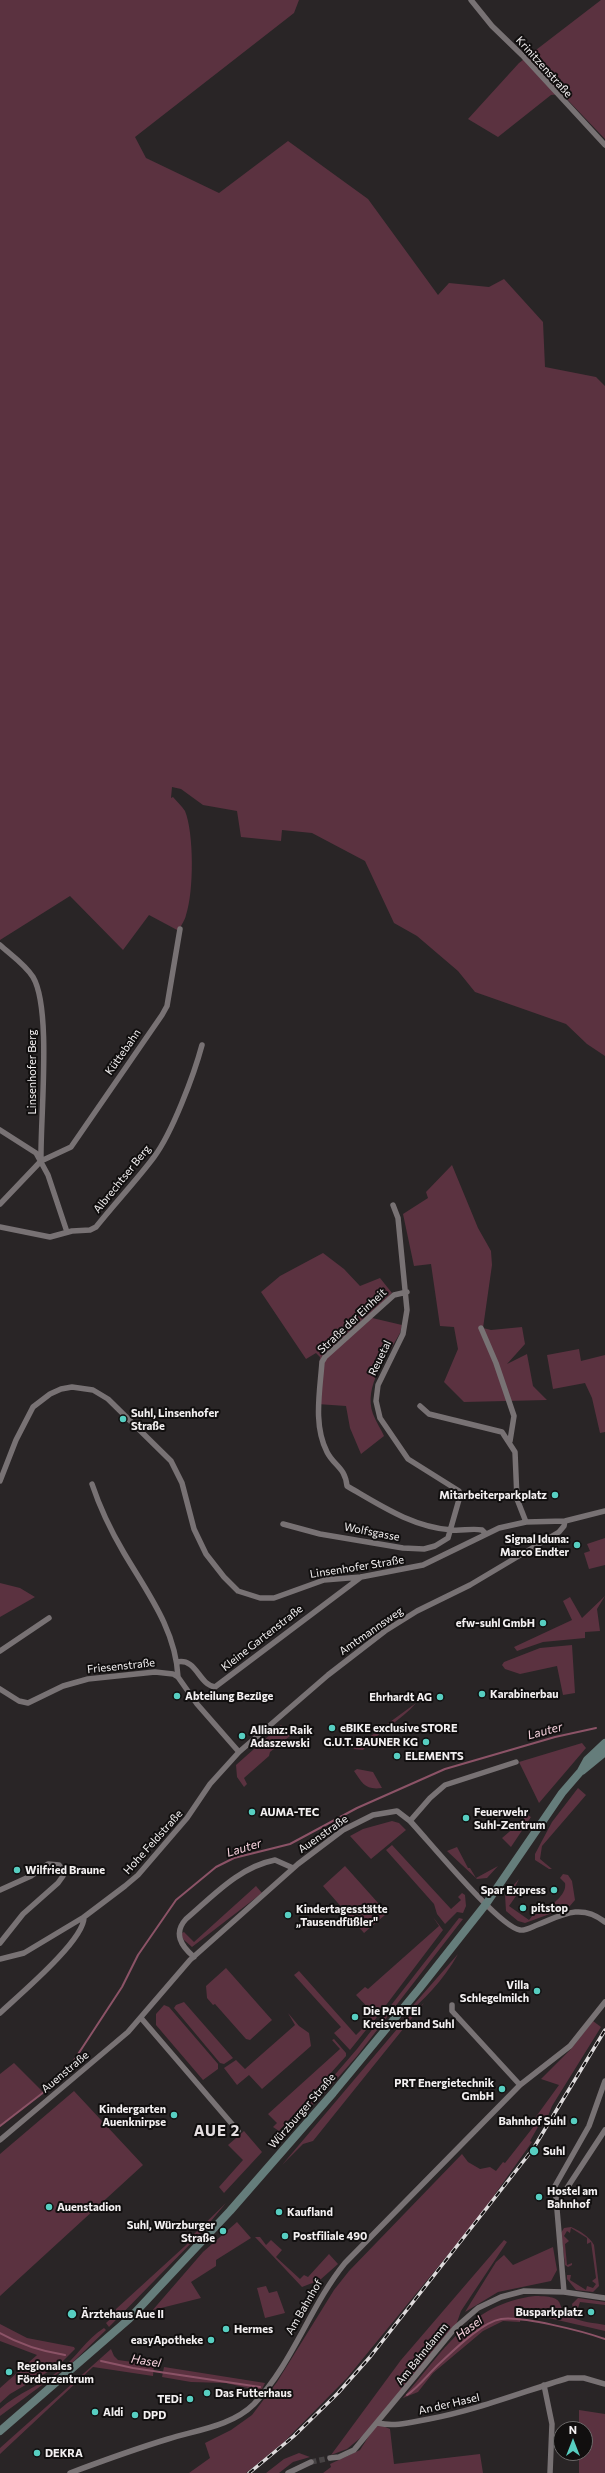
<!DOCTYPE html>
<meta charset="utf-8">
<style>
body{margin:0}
#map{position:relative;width:605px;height:2473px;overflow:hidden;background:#292526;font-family:Commissioner,sans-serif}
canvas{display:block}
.north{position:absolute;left:553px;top:2421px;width:40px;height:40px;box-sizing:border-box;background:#110f0f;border:1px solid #6b6969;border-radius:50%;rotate:0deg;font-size:11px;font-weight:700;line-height:16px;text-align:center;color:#f3f0f1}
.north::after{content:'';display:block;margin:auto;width:14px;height:18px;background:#57cec1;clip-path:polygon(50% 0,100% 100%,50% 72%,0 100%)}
</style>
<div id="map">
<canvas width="605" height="2473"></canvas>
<div class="north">N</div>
</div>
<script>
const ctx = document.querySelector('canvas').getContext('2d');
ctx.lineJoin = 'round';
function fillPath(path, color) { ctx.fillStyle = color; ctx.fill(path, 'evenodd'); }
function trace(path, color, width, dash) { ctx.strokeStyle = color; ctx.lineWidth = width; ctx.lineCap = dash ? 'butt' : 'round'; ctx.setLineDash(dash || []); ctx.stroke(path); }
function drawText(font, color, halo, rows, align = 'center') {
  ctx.font = font + ' Commissioner,sans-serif'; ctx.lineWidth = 4; ctx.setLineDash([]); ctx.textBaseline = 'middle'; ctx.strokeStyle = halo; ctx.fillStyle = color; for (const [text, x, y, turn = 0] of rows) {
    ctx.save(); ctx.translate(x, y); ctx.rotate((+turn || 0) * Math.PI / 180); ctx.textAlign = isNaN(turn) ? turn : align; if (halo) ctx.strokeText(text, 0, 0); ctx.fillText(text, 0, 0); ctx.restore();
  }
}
fillPath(new Path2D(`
 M 0,0 L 299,0 L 294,13 L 135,137 L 146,158 L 219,193 L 288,141 L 368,199 L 438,295 L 449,283 L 489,287 L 504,279 L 543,322 L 545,367 L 596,377 L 605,386 L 605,1056 L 587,1044 L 566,1024 L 475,992 L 458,971 L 417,936 L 394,923 L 365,861 L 312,833 L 282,830 L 281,841 L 241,837 L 237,811 L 203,805 L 181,789 L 172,787 L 171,798 L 173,797 C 177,802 182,806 185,811 C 194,833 194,892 186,915 C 185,921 181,924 179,931 L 149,915 L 123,950 L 70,896 L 0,940 Z
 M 601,0 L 605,0 L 605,139 L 562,94 L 551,95 L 498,137 L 468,119 L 519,63 Z
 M 452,1165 L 478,1228 L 491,1251 L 492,1265 L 483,1328 L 491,1330 L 522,1327 L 525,1344 L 507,1364 L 527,1354 L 533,1386 L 547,1400 L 464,1402 L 444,1382 L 458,1349 L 454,1327 L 440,1326 L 431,1264 L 414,1266 L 403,1214 L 428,1198 L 426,1192 Z
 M 323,1253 L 344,1269 L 360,1286 L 380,1278 L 392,1293 L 368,1317 L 402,1325 L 400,1333 C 387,1357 363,1386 373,1414 C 376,1422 381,1429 384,1436 L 361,1454 L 350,1428 L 346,1406 L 317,1404 L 320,1357 L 316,1353 L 306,1359 L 261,1292 L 280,1276 Z
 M 579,1349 L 581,1361 L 605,1355 L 605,1432 L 600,1433 L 592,1398 L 585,1383 L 553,1389 L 547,1355 Z
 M 605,1538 L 605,1565 L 589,1569 L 584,1553 L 590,1551 L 587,1544 Z
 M 0,1583 L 20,1588 L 35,1597 L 0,1617 Z
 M 605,1596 L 597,1609 L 600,1631 L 585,1632 L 585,1638 L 543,1642 L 517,1651 L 514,1647 L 572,1620 L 563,1601 L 570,1597 L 582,1618 Z
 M 572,1645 L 575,1693 L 563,1695 L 557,1666 L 520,1674 L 505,1669 L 502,1665 L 504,1662 L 540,1648 Z
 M 416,1703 C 401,1721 378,1731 363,1750 L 353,1749 Z
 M 281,1725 L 289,1733 L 293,1730 L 295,1732 L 270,1752 L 269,1756 L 244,1778 L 247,1784 L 244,1787 L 237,1777 L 236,1765 Z
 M 582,1743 L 586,1748 L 539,1803 L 519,1762 Z
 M 357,1769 L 373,1772 L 382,1788 C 365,1790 363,1784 354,1771 Z
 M 578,1788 L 586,1795 L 542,1846 L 540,1859 L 552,1869 L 549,1869 L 535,1860 L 535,1854 L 552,1822 Z
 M 526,1814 L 531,1817 L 511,1847 L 502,1838 L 523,1820 Z
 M 392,1821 L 399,1823 L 406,1830 L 371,1859 L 350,1836 L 363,1829 Z
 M 392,1845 L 451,1909 L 461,1900 L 458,1897 L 462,1893 L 465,1895 L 466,1906 L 463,1913 L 457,1912 L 445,1924 L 437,1914 L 434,1904 L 386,1850 Z
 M 457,1847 L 468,1868 L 470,1868 L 476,1878 L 498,1866 L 487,1878 L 477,1879 L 447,1851 Z
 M 345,1866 L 379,1904 L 366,1916 L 377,1907 L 385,1915 L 364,1933 L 323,1886 Z
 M 563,1874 L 568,1875 L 572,1881 L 575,1900 L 569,1907 L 525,1923 L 518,1921 L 506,1911 L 505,1895 L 519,1879 L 512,1893 L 516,1896 L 509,1906 L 529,1920 L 533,1915 L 541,1913 L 546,1907 L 549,1908 C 554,1902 567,1894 565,1883 L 560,1878 Z
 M 256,1886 L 262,1893 L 192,1947 L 184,1940 L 180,1934 L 184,1932 L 194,1942 Z
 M 433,1917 L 443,1930 L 374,2021 L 370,2018 L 374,2014 L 356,1995 L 365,1987 L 368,1989 L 439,1926 Z
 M 459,1918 L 463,1919 L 357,2056 L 321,2097 L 295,2121 L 357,2049 Z
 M 458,1954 C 444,1980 423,2001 401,2019 Z
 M 226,1968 L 272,2020 L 250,2040 L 246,2039 L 215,2004 L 213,2005 L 207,1998 L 206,1986 Z
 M 299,1971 L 356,2035 L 365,2026 L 363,2023 L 366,2021 L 370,2025 L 350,2050 L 334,2033 L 341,2027 L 294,1975 Z
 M 184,2002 L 233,2058 L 224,2064 L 220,2063 L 174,2008 L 176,2005 Z
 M 424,2003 L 313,2141 L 303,2144 L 282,2165 L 403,2022 Z
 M 164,2005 L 169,2007 L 218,2064 L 218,2069 L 203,2080 L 156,2025 L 156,2014 Z
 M 288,2013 L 299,2026 L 309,2033 L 311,2046 L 262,2089 L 249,2075 L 237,2085 L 224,2068 L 236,2060 L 245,2069 L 295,2025 Z
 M 593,2021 L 601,2027 L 552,2106 L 548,2116 L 543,2118 L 530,2141 L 532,2142 L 495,2194 L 496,2196 L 347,2378 L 282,2444 L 246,2473 L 189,2473 L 210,2458 L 205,2443 L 231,2430 L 252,2415 L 277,2382 L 334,2290 L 349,2271 L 462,2154 L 468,2162 L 480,2169 L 490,2167 L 496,2171 L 503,2162 L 505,2163 L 538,2121 L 535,2118 L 559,2085 L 541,2079 L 571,2049 Z
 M 334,2039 L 346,2053 L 346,2056 L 279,2131 L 273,2127 L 277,2123 L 268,2114 L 340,2049 L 332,2040 Z
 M 14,2063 L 43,2092 L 0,2126 L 0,2074 Z
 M 74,2091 L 143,2165 L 0,2296 L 0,2154 Z
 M 244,2131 L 262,2152 L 224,2193 L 219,2187 L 243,2160 L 228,2145 Z
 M 226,2203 L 201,2233 L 109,2327 L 106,2323 L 115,2315 L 116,2309 L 185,2246 L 195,2236 L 194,2234 Z
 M 237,2222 L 251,2238 L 216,2260 L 216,2266 L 191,2282 L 201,2298 L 153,2310 L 154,2315 L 151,2312 L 203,2252 Z
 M 571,2227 C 580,2231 589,2236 594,2245 L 599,2286 L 593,2292 L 576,2290 L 567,2279 L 567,2275 L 571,2275 L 570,2280 L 586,2290 L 587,2286 L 593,2288 L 596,2284 L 592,2281 L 596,2278 L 591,2242 L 587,2244 L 587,2238 L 571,2228 L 570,2233 L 567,2231 L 564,2236 L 569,2241 L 565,2244 L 567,2265 L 572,2263 L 572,2265 L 568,2267 L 565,2265 L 561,2233 L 564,2228 Z
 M 255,2237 L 260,2237 L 266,2245 L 271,2240 L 282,2250 L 276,2257 L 300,2279 L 304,2275 L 308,2277 L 329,2254 L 338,2264 L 320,2280 L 302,2287 Z
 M 504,2240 L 507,2242 L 461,2311 L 455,2328 L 378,2424 L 390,2429 L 394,2464 L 480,2454 L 483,2473 L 323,2473 L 331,2467 L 330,2464 L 360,2450 L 376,2425 L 347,2449 L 331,2455 L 401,2360 Z
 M 553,2247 L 557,2270 L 551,2281 L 498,2292 L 465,2312 L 496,2262 L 504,2255 L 513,2265 Z
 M 266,2286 L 269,2293 L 277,2291 L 285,2313 L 265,2318 L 257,2288 Z
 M 535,2296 C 572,2296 552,2308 571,2317 C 581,2322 595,2323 605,2325 L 605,2331 L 540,2316 L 521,2316 L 520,2322 L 503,2321 L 483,2331 L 433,2373 L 418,2392 L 403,2398 C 443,2352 469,2304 535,2296 Z
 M 578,2298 L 605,2302 L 605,2305 L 580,2302 L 577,2311 L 573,2309 L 572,2304 Z
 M 0,2324 L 27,2338 L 74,2347 L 75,2349 L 58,2366 L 10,2394 L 0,2403 L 0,2388 L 37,2355 L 0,2341 Z
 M 104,2328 L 106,2330 L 72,2363 L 0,2416 L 0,2409 C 18,2393 41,2385 60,2370 C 77,2357 86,2339 104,2328 Z
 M 111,2349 L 114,2356 L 118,2360 L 154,2365 L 153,2376 L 93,2367 L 0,2454 L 0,2448 Z
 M 164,2367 L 265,2383 L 261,2391 L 226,2383 L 191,2382 L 162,2377 Z
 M 579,2410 L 605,2414 L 605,2473 L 579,2473 L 579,2453 L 585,2453 L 585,2429 L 579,2429 Z
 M 299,2453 L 310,2457 L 293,2462 L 279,2473 L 266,2473 L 284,2459 Z`), '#5b3240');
trace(new Path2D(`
 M 0,2126 L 53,2085 L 69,2068 L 122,1987 L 138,1955 L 176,1900 L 216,1867 L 234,1858 L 290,1844 L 357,1808 L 445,1769 L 555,1737 L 596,1728
 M 0,2333 C 21,2345 41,2351 65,2355
 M 101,2361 L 133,2368 L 260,2387
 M 407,2395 C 420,2386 428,2374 440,2363 C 454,2350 482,2322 501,2319 C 523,2316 582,2331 605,2339`), '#8c5367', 2);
trace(new Path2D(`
 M 311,2462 L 330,2458`), '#474344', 5.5, [5.5, 3]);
trace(new Path2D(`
 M 471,0 L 492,26 L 522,55 L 605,145
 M 0,945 C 11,955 25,964 33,977 C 52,1009 40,1120 41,1161
 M 0,1130 L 36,1153 L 48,1175 L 67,1232
 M 0,1204 L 41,1161 L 71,1147 L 162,1015 L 167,1006 L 180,929
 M 0,1227 L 50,1237 L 72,1231 L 90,1230 L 96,1227 C 115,1203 136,1181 154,1157 C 172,1133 194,1075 202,1045
 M 407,1292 L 394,1295 L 325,1357 L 322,1362 C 320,1391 313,1425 327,1452 C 334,1466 345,1467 347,1486 C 380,1505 412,1527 452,1530 C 462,1531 472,1528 482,1530 L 486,1534
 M 481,1328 L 496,1363 L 514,1416 L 510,1441
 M 420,1406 L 429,1414 L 502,1432 L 515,1452 L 517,1499 L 526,1522
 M 0,1481 L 16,1440 L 33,1407 L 50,1394 L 61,1389 L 72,1387 L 93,1390 L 108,1399 L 171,1461 L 182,1483 L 194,1529 L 206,1554 L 224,1577 L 238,1591 L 260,1598 L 274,1598 L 324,1580 L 361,1577 L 423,1565 L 499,1528 L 526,1522 L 565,1521 L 605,1511
 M 92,1484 C 100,1508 111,1531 124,1553 C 147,1592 176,1630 178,1677
 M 283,1524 L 320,1534 L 403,1548 L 424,1549 L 435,1546 L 448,1538 L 460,1496 L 459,1491 L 408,1459 L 380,1418 L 376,1401 L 378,1385 L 403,1334 L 407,1310 L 398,1218 L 393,1205
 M 0,1651 L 49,1618
 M 177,1662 C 197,1658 198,1684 215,1687 L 361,1577
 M 0,1689 L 19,1701 L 28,1703 L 63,1686 L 88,1679 L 155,1672 L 173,1674 L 178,1677 L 197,1704 L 239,1752
 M 410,1821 L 430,1798 L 445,1785 L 516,1762
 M 0,1890 L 31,1876 L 48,1864 L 59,1865 L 62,1869 L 63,1876 L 58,1883 L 23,1914 L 0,1943
 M 194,1957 C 181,1946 173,1933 186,1919 C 213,1896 239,1867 275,1860 L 293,1868
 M 0,1959 L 24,1953 L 84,1917 L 125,1886 L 138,1875 L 187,1818 L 210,1784 L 239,1752 L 328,1675 L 385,1631 L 417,1611 L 470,1585 L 559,1532 L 564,1526 L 565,1521
 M 452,2005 L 452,2011 L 520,2085
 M 0,2013 C 18,1996 85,1940 84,1917
 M 141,2018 L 238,2131
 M 0,2140 L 128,2032 L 190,1960 L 298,1864 L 343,1830 L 373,1815 L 397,1811 L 410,1821 C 428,1840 499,1927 520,1930 C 525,1931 532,1927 537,1925 C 562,1915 581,1903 605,1922
 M 567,2188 L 605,2130
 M 564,2292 L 555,2186 L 589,2126 L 605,2081
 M 544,2385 L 552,2424 L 550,2473
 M 378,2423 C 395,2427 412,2422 429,2419 C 477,2410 522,2392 568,2378 L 584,2378 L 605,2384
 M 330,2458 L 339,2457 L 354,2450 L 455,2328 L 478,2308 L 501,2297 L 524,2291 L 564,2292 L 605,2298
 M 70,2473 C 102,2461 135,2449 168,2439 C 197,2430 232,2426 254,2404 C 293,2363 310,2306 345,2263 L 520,2085 L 570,2046 L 605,2002
 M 288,2473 L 311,2462`), '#787274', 5.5);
trace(new Path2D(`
 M 582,1771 L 605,1752
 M 0,2431 L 129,2319 L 230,2211 L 333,2093 L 419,1989 L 486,1904 L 562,1793 L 581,1771 L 587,1760 L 605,1743`), '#657d7b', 8);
const rail = new Path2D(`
 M 249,2473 L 294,2436 L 338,2393 L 370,2357 L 533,2149 L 605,2030`);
trace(rail, '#dddadb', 3.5);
trace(rail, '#110f0f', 2, [6]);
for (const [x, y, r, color] of [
 [123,1419,4,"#57cec1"],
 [555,1495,4,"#57cec1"],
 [577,1545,4,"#57cec1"],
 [543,1623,4,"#57cec1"],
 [482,1694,4,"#57cec1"],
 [177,1696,4,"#57cec1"],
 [440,1697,4,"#57cec1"],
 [332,1728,4,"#57cec1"],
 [242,1736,4,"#57cec1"],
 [426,1742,4,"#57cec1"],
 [397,1756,4,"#57cec1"],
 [252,1812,4,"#57cec1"],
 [466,1818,4,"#57cec1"],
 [17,1870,4,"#57cec1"],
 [554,1890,4,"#57cec1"],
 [523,1908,4,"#57cec1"],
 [288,1915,4,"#57cec1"],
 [537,1991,4,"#57cec1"],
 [355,2017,4,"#57cec1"],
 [502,2089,4,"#57cec1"],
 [174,2115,4,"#57cec1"],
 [574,2121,4,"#57cec1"],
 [534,2151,5,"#57cec1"],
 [539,2197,4,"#57cec1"],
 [49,2207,4,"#57cec1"],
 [279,2212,4,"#57cec1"],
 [223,2231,4,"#57cec1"],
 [285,2236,4,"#57cec1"],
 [591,2312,4,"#57cec1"],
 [72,2314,5,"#57cec1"],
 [226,2329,4,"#57cec1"],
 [211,2340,4,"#57cec1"],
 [9,2372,4,"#57cec1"],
 [207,2393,4,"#57cec1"],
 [190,2399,4,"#57cec1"],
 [95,2412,4,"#57cec1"],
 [135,2415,4,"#57cec1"],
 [37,2453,4,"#57cec1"]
]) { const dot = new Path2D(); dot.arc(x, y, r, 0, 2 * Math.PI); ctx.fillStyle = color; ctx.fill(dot); trace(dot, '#110f0f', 1.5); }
drawText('11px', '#f3f0f1', '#110f0f', [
 ["Krinitzenstraße",544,67,48],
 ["Küttebahn",123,1052,-55],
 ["Linsenhofer Berg",32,1072,-90],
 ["Albrechtser Berg",122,1179,-51],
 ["Straße der Einheit",352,1321,-43],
 ["Reuetal",380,1358,-64],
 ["Wolfsgasse",372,1532,11],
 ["Linsenhofer Straße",357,1567,-9],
 ["Amtmannsweg",371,1631,-35],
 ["Kleine Gartenstraße",262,1638,-38],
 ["Friesenstraße",121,1666,-6],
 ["Auenstraße",323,1834,-35],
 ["Hohe Feldstraße",153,1842,-48],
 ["Auenstraße",65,2072,-40],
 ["Würzburger Straße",302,2111,-49],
 ["Am Bahnhof",304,2307,-60],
 ["Am Bahndamm",422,2354,-51],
 ["An der Hasel",449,2404,-13]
]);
drawText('bold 11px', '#f3f0f1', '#110f0f', [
 ["Suhl, Linsenhofer",131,1413],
 ["Straße",131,1426],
 ["Mitarbeiterparkplatz",547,1495,"right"],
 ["Signal Iduna:",569,1539,"right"],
 ["Marco Endter",569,1552,"right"],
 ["efw-suhl GmbH",535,1623,"right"],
 ["Karabinerbau",490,1694],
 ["Abteilung Bezüge",185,1696],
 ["Ehrhardt AG",432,1697,"right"],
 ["eBIKE exclusive STORE",340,1728],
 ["Allianz: Raik",250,1730],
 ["Adaszewski",250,1743],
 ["G.U.T. BAUNER KG",418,1742,"right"],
 ["ELEMENTS",405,1756],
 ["AUMA-TEC",260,1812],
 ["Feuerwehr",474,1812],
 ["Suhl-Zentrum",474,1825],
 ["Wilfried Braune",25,1870],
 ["Spar Express",546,1890,"right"],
 ["pitstop",531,1908],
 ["Kindertagesstätte",296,1909],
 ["„Tausendfüßler\"",296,1922],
 ["Villa",529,1985,"right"],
 ["Schlegelmilch",529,1998,"right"],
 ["Die PARTEI",363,2011],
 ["Kreisverband Suhl",363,2024],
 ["PRT Energietechnik",494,2083,"right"],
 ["GmbH",494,2096,"right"],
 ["Kindergarten",166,2109,"right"],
 ["Auenknirpse",166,2122,"right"],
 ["Bahnhof Suhl",566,2121,"right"],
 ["Suhl",543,2151],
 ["Hostel am",547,2191],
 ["Bahnhof",547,2204],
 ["Auenstadion",57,2207],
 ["Kaufland",287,2212],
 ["Suhl, Würzburger",215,2225,"right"],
 ["Straße",215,2238,"right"],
 ["Postfiliale 490",293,2236],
 ["Busparkplatz",583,2312,"right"],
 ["Ärztehaus Aue II",81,2314],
 ["Hermes",234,2329],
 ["easyApotheke",203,2340,"right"],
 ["Regionales",17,2366],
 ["Förderzentrum",17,2379],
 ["Das Futterhaus",215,2393],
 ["TEDi",182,2399,"right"],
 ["Aldi",103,2412],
 ["DPD",143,2415],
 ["DEKRA",45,2453]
], 'left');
drawText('italic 12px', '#fad5e0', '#110f0f', [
 ["Lauter",545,1731,-15],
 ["Lauter",244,1848,-17],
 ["Hasel",469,2328,-37],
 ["Hasel",146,2361,9]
]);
ctx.letterSpacing = '1px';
drawText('bold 15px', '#e5dfe1', '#110f0f', [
 ["AUE 2",217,2131]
]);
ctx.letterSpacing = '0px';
</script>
